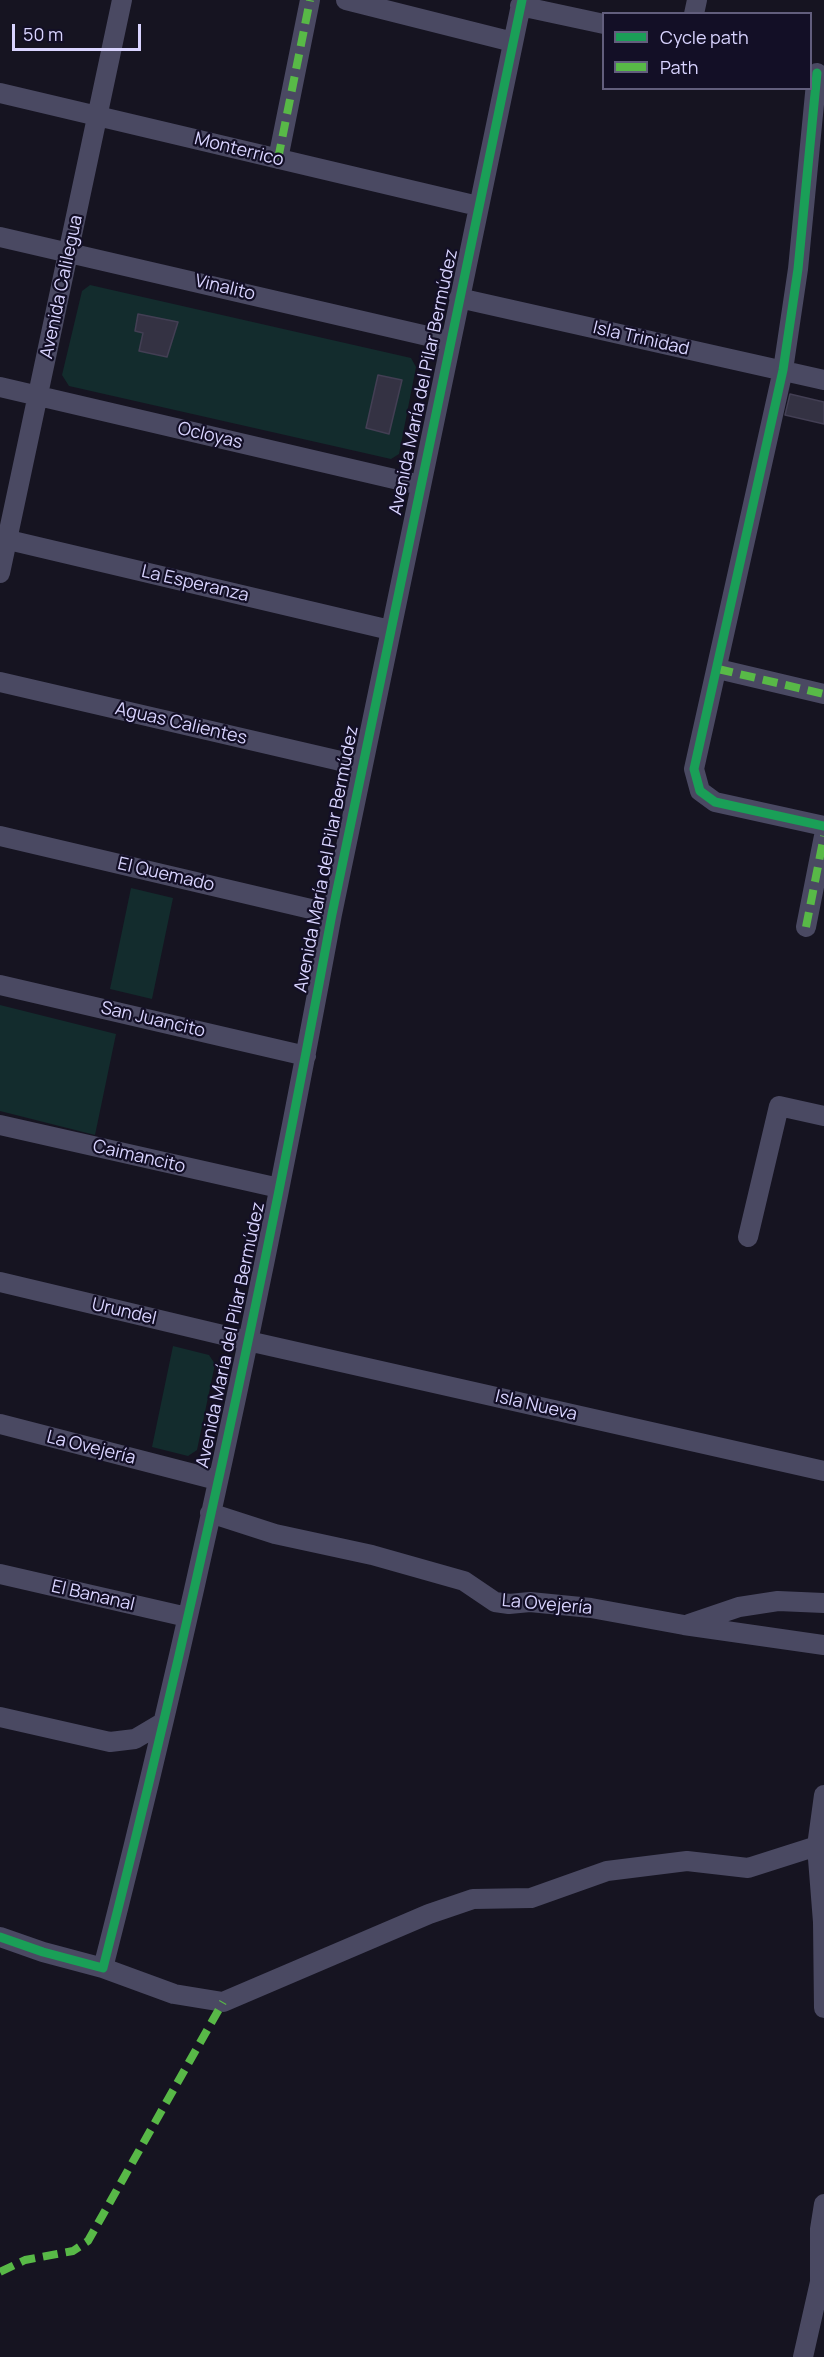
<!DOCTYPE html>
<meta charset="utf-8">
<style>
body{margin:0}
#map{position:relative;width:824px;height:2357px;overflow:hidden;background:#161421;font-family:Manrope,sans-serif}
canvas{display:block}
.legend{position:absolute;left:602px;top:12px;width:210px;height:78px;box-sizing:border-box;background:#130f26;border:2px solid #625e7d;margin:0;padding:8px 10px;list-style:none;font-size:18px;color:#d9d4ff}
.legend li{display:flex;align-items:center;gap:12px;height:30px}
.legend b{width:30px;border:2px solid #625e7d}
.scale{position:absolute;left:12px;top:24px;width:129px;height:27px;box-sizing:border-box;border:3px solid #d9d4ff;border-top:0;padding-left:8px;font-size:18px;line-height:21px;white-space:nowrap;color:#d9d4ff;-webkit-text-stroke:4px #130f26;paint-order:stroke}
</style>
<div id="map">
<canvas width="824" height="2357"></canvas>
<ul class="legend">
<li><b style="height:8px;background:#1a9f57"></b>Cycle path</li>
<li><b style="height:8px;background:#58b947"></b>Path</li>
</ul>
<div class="scale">50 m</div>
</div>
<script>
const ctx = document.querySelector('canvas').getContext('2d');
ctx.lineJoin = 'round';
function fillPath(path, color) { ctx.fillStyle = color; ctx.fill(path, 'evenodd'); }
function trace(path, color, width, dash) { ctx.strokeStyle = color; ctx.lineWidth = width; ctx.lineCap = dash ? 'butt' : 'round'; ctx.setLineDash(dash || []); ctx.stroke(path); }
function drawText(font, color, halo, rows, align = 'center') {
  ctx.font = font + ' Manrope,sans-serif'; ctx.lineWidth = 4.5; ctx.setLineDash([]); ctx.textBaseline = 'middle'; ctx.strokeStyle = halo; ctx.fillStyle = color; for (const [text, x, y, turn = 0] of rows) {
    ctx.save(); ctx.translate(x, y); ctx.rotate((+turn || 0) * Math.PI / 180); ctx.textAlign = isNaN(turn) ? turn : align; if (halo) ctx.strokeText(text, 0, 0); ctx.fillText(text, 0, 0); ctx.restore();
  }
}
fillPath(new Path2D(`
 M 90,285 L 411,358 L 416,367 L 399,454 L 391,459 L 69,386 L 62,375 L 82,291 Z
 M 131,888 L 173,898 L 152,999 L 110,989 Z
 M 0,1005 L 116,1034 L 95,1135 L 0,1111 Z
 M 173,1346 L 209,1355 L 215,1364 L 197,1450 L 188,1456 L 152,1447 Z`), '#132c2d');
const building = new Path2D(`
 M 138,314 L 178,322 L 167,357 L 139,351 L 143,333 L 135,331 Z
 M 378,375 L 402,380 L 389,434 L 366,428 Z
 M 790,394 L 824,402 L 824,424 L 785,415 Z`);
fillPath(building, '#343243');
trace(building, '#433f54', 1.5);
trace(new Path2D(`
 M 346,0 L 513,42
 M 520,6 L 604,24
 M 694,14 L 697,0
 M 817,73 L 798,269 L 783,370 L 694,769 L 700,791 L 715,802 L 824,826
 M 0,93 L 478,206
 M 278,159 L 310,0
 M 0,237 L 449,341
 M 459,298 L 824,380
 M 0,387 L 420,485
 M 0,538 L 390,630
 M 0,573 L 122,0
 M 718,669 L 824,694
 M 0,682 L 362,766
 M 0,836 L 332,914
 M 806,927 L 824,836
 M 0,985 L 306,1056
 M 0,1125 L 279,1188
 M 748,1237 L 779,1106 L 824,1116
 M 0,1282 L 248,1341 L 824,1471
 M 0,1424 L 217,1480
 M 210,1513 L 275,1534 L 372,1555 L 464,1581 L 495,1602 L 509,1604 L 530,1602 L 591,1608 L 684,1625 L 824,1645
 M 0,1574 L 187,1617
 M 689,1624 L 739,1607 L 778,1601 L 824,1603
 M 0,1717 L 110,1742 L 135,1739 L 162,1723
 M 824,1795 L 817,1846 L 823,1922 L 824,2008
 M 0,1937 L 43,1952 L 103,1968 C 192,1620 267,1267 332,914 L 522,0
 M 103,1968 L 174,1994 L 223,2002 L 429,1914 L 473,1899 L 531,1898 L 607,1871 L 687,1861 L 748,1868 L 817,1846
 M 803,2357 L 820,2282 L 820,2229 L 824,2204`), '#4a4962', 20);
trace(new Path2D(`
 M 278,159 L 310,0
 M 718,669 L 824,694
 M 806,927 L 824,836
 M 0,2272 L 25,2260 L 73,2251 L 88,2241 L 223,2002`), '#58b947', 8, [15, 8]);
trace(new Path2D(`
 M 817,73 L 798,269 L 783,370 L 694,769 L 700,791 L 715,802 L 824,826
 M 0,1937 L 43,1952 L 103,1968 C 192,1620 267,1267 332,914 L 522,0`), '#1a9f57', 9);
drawText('18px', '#d9d4ff', '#130f26', [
 ["Monterrico",239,150,14],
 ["Avenida Calilegua",62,287,-78],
 ["Vinalito",225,288,13],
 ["Isla Trinidad",641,339,13],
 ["Avenida María del Pilar Bermúdez",424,382,-78],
 ["Ocloyas",210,436,13],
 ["La Esperanza",195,584,13],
 ["Aguas Calientes",181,724,13],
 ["Avenida María del Pilar Bermúdez",327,859,-79],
 ["El Quemado",166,875,13],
 ["San Juancito",153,1020,13],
 ["Caimancito",139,1157,13],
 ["Urundel",124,1312,13],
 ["Avenida María del Pilar Bermúdez",231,1335,-78],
 ["Isla Nueva",536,1406,13],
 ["La Ovejería",91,1448,14],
 ["El Bananal",93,1596,13],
 ["La Ovejería",547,1605,5]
]);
</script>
